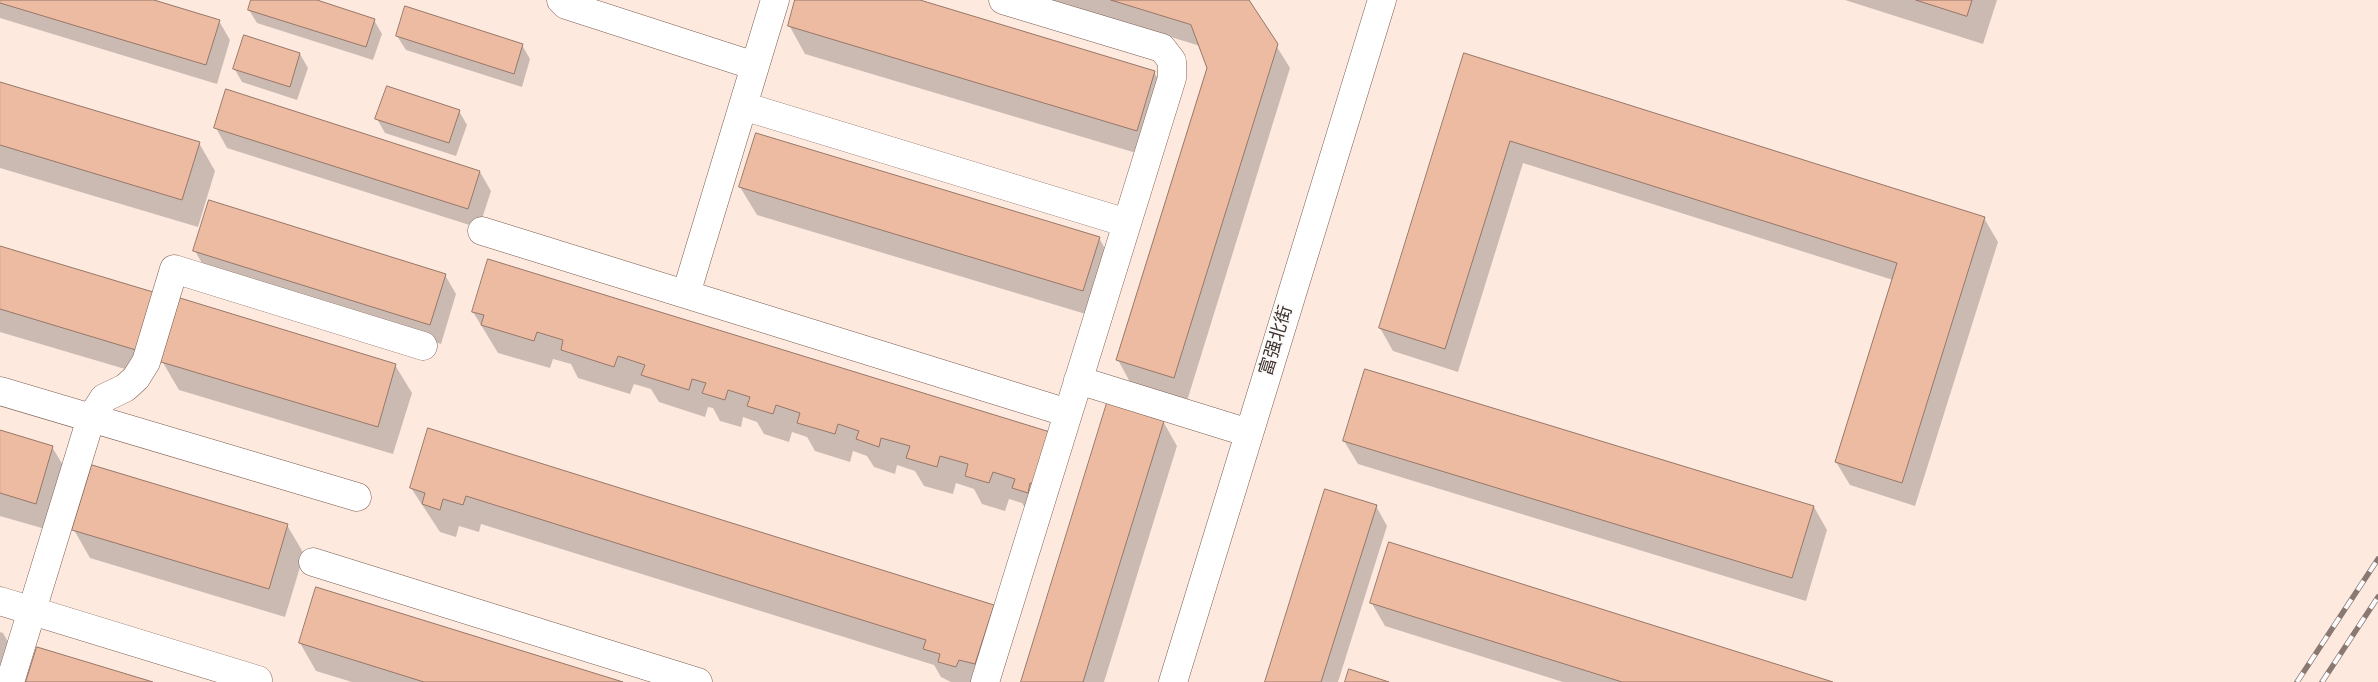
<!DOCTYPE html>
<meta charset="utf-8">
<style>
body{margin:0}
canvas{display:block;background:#fee9df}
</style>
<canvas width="2378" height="682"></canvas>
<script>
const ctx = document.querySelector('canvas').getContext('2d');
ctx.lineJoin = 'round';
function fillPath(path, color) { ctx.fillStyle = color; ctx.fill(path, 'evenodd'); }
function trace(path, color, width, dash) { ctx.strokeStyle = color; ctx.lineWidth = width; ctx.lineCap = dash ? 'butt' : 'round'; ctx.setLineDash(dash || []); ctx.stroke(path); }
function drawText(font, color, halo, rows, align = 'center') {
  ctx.font = font + ' "Sofia Sans Condensed","Noto Sans SC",sans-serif'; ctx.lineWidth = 4; ctx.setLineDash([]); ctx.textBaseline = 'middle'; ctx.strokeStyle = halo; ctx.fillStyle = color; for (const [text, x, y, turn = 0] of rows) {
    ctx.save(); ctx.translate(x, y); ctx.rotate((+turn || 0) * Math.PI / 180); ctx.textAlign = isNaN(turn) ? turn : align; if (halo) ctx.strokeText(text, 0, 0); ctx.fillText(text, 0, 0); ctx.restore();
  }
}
fillPath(new Path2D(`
 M 0,0 L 150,0 L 219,21 L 230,40 L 217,84 L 0,18 Z
 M 252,0 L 313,0 L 374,20 L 382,34 L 373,60 L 257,23 L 249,10 Z
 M 797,0 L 916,0 L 1154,72 L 1170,100 L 1153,158 L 805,54 L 789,25 Z
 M 1051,0 L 1248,0 L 1290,68 L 1187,401 L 1131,384 L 1118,360 L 1208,68 L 1200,46 Z
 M 1845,0 L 1997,0 L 1983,44 Z
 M 397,36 L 522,45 L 530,59 L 522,87 L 406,50 Z
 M 300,54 L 308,68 L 297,100 L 242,82 L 234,68 Z
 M 1465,55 L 1984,218 L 1998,242 L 1915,506 L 1850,485 L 1836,462 L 1893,280 L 1523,163 L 1458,372 L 1393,351 L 1380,328 Z
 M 0,83 L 199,143 L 215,171 L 198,227 L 0,168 Z
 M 459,111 L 467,125 L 456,156 L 385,133 L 377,119 Z
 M 216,128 L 480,172 L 491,191 L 479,228 L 227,148 Z
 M 740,187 L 1099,238 L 1115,266 L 1099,318 L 757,215 Z
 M 0,247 L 152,293 L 152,377 L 0,332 Z
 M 195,251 L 445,275 L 456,294 L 441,344 L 206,270 Z
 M 473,312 L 1050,433 L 1030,516 L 1022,503 L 1009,499 L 1005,511 L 982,504 L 974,489 L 956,483 L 953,494 L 924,486 L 915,471 L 897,465 L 895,474 L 874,467 L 867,456 L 853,451 L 850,462 L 815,451 L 807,437 L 792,432 L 789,442 L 764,434 L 757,422 L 743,417 L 741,427 L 720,421 L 713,408 L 708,407 L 705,417 L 659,402 L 651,389 L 634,384 L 630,394 L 578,378 L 571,364 L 553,359 L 550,368 L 498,353 Z
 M 162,361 L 395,365 L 412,393 L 393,454 L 179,390 Z
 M 1108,405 L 1164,423 L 1177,446 L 1104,682 L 1022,682 Z
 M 429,430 L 993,606 L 1009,634 L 994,682 L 951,682 L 941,677 L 934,665 L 481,524 L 479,532 L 459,526 L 456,537 L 440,532 L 411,488 Z
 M 0,431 L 52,447 L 69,475 L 52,531 L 0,516 Z
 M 1344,441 L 1814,507 L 1827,530 L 1806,601 L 1358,464 Z
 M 1376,506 L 1387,526 L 1338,682 L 1266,682 Z
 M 287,525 L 304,554 L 285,617 L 90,558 L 74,530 Z
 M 1371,602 L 1829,682 L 1563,682 L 1385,626 Z
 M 0,632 L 3,633 L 19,661 L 0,682 Z
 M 300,643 L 619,682 L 352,682 L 316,671 Z`), '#0003');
const building = new Path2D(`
 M 0,0 L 154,0 L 220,20 L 206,65 L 0,3 Z
 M 251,0 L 317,0 L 375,19 L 366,47 L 248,10 Z
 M 795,0 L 920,0 L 1155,71 L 1137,131 L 788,26 Z
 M 1111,0 L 1249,0 L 1278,44 L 1174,378 L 1116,360 L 1207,68 L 1191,25 Z
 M 1916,0 L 1972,0 L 1967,16 Z
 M 405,6 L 523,44 L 514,74 L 396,36 Z
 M 244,35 L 300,53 L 290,87 L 233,69 Z
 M 1464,53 L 1985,217 L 1902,483 L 1835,462 L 1897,263 L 1510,141 L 1445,349 L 1379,328 Z
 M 0,82 L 200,142 L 182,200 L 0,145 Z
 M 387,86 L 460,110 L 449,143 L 375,119 Z
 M 226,89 L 480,171 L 468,209 L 214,128 Z
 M 756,133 L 1100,237 L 1083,291 L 739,187 Z
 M 209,200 L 446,274 L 430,325 L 193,251 Z
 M 0,246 L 153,292 L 136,350 L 0,309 Z
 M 488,259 L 1050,432 L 1035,485 L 1030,483 L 1028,493 L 1012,488 L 1015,479 L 993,472 L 989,483 L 965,476 L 968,464 L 940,456 L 937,467 L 906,458 L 910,446 L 881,438 L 879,447 L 856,439 L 859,431 L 838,424 L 835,434 L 797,423 L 800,413 L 776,405 L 773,414 L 747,406 L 750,397 L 728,390 L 725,400 L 702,393 L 706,383 L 692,379 L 689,390 L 641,375 L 645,365 L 618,356 L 614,367 L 561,350 L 563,340 L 537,332 L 534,341 L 481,325 L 484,315 L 472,312 Z
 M 180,298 L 396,364 L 378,427 L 161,362 Z
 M 1365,369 L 1814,506 L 1792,578 L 1343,441 Z
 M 1107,403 L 1164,421 L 1083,682 L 1021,682 Z
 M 428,428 L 994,605 L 975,664 L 959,660 L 956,667 L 938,662 L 940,654 L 923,649 L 926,640 L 466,496 L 463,505 L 443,499 L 440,510 L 422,504 L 425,493 L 410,488 Z
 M 0,430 L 53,446 L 36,504 L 0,493 Z
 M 92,465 L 288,524 L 269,589 L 72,530 Z
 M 1325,489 L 1377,505 L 1321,682 L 1265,682 Z
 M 1389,542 L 1833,682 L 1622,682 L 1370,603 Z
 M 316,587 L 623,682 L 424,682 L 299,643 Z
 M 37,647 L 153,682 L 26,682 Z
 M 1349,669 L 1389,682 L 1345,682 Z`);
fillPath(building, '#edbba2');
trace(building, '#967768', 1);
const minor = new Path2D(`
 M 561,0 L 566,5 L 755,66
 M 743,106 L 1127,223
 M 482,231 L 1068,413
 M 686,294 L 775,0
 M 1078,380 L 1249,433
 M 0,391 L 357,497
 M 313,562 L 698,682
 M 0,601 L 258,680
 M 10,682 L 91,418 L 104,398 L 125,388 L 136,378 L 146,362 L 174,269 L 423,346
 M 985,682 L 1172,78 L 1172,61 L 1162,48 L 1003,0
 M 1173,682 L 1382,0`);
trace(minor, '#7c5e50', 29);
trace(minor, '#fff', 28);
const rail = new Path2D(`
 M 2297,682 L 2378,559
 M 2322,682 L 2378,597`);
trace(rail, '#8a7972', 5.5);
trace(rail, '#fbfbfb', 4, [11]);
drawText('18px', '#3f312b', '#fbfbfb', [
 ["富强北街",1277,341,-73]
]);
</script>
